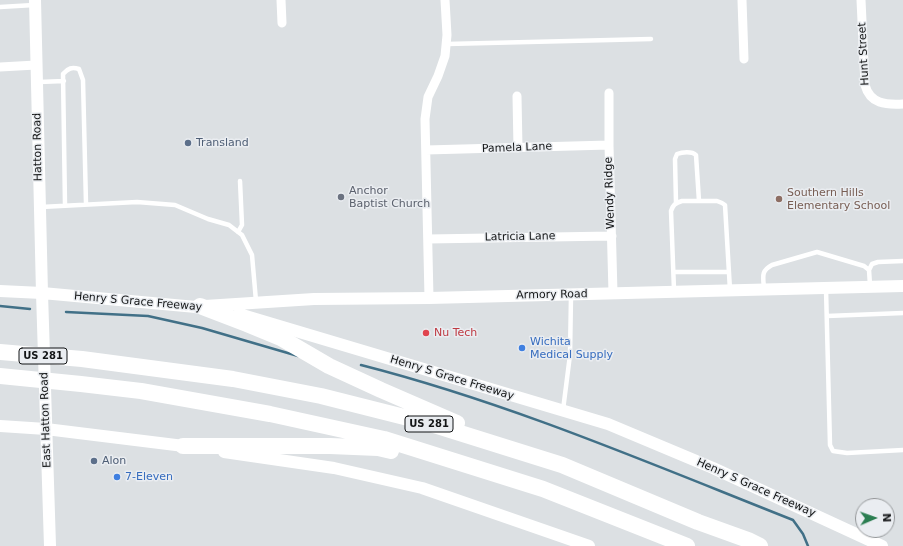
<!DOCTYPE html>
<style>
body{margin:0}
#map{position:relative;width:903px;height:546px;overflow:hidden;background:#dce0e3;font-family:"DejaVu Sans",sans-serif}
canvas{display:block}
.north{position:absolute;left:855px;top:498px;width:40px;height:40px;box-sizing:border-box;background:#eaedf1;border:1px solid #949799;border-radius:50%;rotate:88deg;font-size:11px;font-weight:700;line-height:16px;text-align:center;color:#131516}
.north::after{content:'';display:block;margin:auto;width:14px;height:18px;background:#2b7e51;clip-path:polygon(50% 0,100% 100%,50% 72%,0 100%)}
</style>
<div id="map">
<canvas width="903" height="546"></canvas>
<div class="north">N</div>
</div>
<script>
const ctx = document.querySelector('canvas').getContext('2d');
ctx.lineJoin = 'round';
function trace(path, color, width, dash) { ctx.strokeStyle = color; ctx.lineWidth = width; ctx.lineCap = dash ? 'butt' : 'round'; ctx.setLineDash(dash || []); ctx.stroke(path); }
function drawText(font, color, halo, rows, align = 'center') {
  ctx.font = font + ' "DejaVu Sans",sans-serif'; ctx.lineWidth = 3; ctx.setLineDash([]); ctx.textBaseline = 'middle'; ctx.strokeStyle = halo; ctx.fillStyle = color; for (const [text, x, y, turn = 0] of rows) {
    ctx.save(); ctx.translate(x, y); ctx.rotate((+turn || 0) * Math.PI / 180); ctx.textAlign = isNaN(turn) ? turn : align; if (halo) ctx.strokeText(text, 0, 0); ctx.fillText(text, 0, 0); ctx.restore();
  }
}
trace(new Path2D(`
 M 0,306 L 30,309
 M 66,312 L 148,316 L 202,328 L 298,356
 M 361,365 C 510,403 651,464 793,520 L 803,534 L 808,546`), '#417087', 2.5);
trace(new Path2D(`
 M 0,7 L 34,5
 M 447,44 L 651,39
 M 39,82 L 64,81
 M 676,203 L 675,159 L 677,154 C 682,152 692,151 696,155 L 699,201
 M 65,205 L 63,74 C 68,68 72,67 79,69 L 83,80 L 86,204
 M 41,207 L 137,202 L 175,205 L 208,219 L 229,225 L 242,235 L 252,255 L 256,301
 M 238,232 L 242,225 L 240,181
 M 869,270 L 872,264 L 878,262 L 903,261
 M 674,272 L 729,272
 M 764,288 C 763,276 761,271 772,265 L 817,252 L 864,266 L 869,270 L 870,285
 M 826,289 L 830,445 L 833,451 L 847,453 L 903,450
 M 674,290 L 671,211 C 673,205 675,203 682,201 L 717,201 L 722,203 L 725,205 L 730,290
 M 827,316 L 903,313
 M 563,410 L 570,355 L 571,296`), '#fff', 4.5);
trace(new Path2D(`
 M 281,0 L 282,23
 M 742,0 L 744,59
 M 861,0 L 865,85 C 870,104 886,105 903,104
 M 0,67 L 36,65
 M 609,93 L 609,145 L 613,293
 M 517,96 L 518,148
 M 426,150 L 609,145
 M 428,239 L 612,236
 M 429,298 L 425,119 L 428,97 L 438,76 L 445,56 L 447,35 L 445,0`), '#fff', 9);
trace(new Path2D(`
 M 35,0 L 42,293 L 50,546
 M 0,291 L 42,293 L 207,308
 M 205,306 L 314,299 L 429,298 L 903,286
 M 239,314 L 608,424 L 713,468 L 882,546
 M 0,426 L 46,429 L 192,447
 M 224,452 L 334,468 L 422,488 L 589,546`), '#fff', 12);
trace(new Path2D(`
 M 200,306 L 247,324 L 281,338 L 329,366 L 381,390 L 457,423
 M 0,352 L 82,359 L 233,379 L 321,396 L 428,423 L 562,465 L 698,522 L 748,540 L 760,546
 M 0,376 L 81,384 L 141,391 L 270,414 L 384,439 L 543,489 L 687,546
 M 183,446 L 330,446 L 378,448 L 391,451`), '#fff', 16);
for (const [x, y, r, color] of [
 [188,143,4,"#5c6f8a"],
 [341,197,4,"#6b7280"],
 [779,199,4,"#8d6e63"],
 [426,333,4,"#e0444e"],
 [522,348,4,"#3f7fe0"],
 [94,461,4,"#5c6f8a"],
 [117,477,4,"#3f7fe0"]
]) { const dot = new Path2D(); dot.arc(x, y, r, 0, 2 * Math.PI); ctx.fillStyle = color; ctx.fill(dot); trace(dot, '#eaedf1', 1.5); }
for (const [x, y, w] of [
 [43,356,48],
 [429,424,48]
]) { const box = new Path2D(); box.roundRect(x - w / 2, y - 8, w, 16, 3); ctx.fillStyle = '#eaedf1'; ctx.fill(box); trace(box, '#131516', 1); }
drawText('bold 10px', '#131516', null, [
 ["US 281",43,356],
 ["US 281",429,424]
]);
drawText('11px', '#131516', '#eaedf1', [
 ["Hunt Street",864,54,-93],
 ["Hatton Road",38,147,-91],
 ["Pamela Lane",517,148,-2],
 ["Wendy Ridge",610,193,-92],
 ["Latricia Lane",520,237,-1],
 ["Armory Road",552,295,-1],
 ["Henry S Grace Freeway",138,302,5],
 ["Henry S Grace Freeway",452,378,17],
 ["East Hatton Road",46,420,-92],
 ["Henry S Grace Freeway",756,488,24]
]);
drawText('11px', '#4e5e75', '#eaedf1', [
 ["Transland",196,143],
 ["Alon",102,461]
], 'left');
drawText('11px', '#5b616d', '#eaedf1', [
 ["Anchor",349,191],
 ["Baptist Church",349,204]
], 'left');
drawText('11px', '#785e54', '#eaedf1', [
 ["Southern Hills",787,193],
 ["Elementary School",787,206]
], 'left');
drawText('11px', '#be3a42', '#eaedf1', [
 ["Nu Tech",434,333]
], 'left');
drawText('11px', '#366cbe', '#eaedf1', [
 ["Wichita",530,342],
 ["Medical Supply",530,355],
 ["7-Eleven",125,477]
], 'left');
</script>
